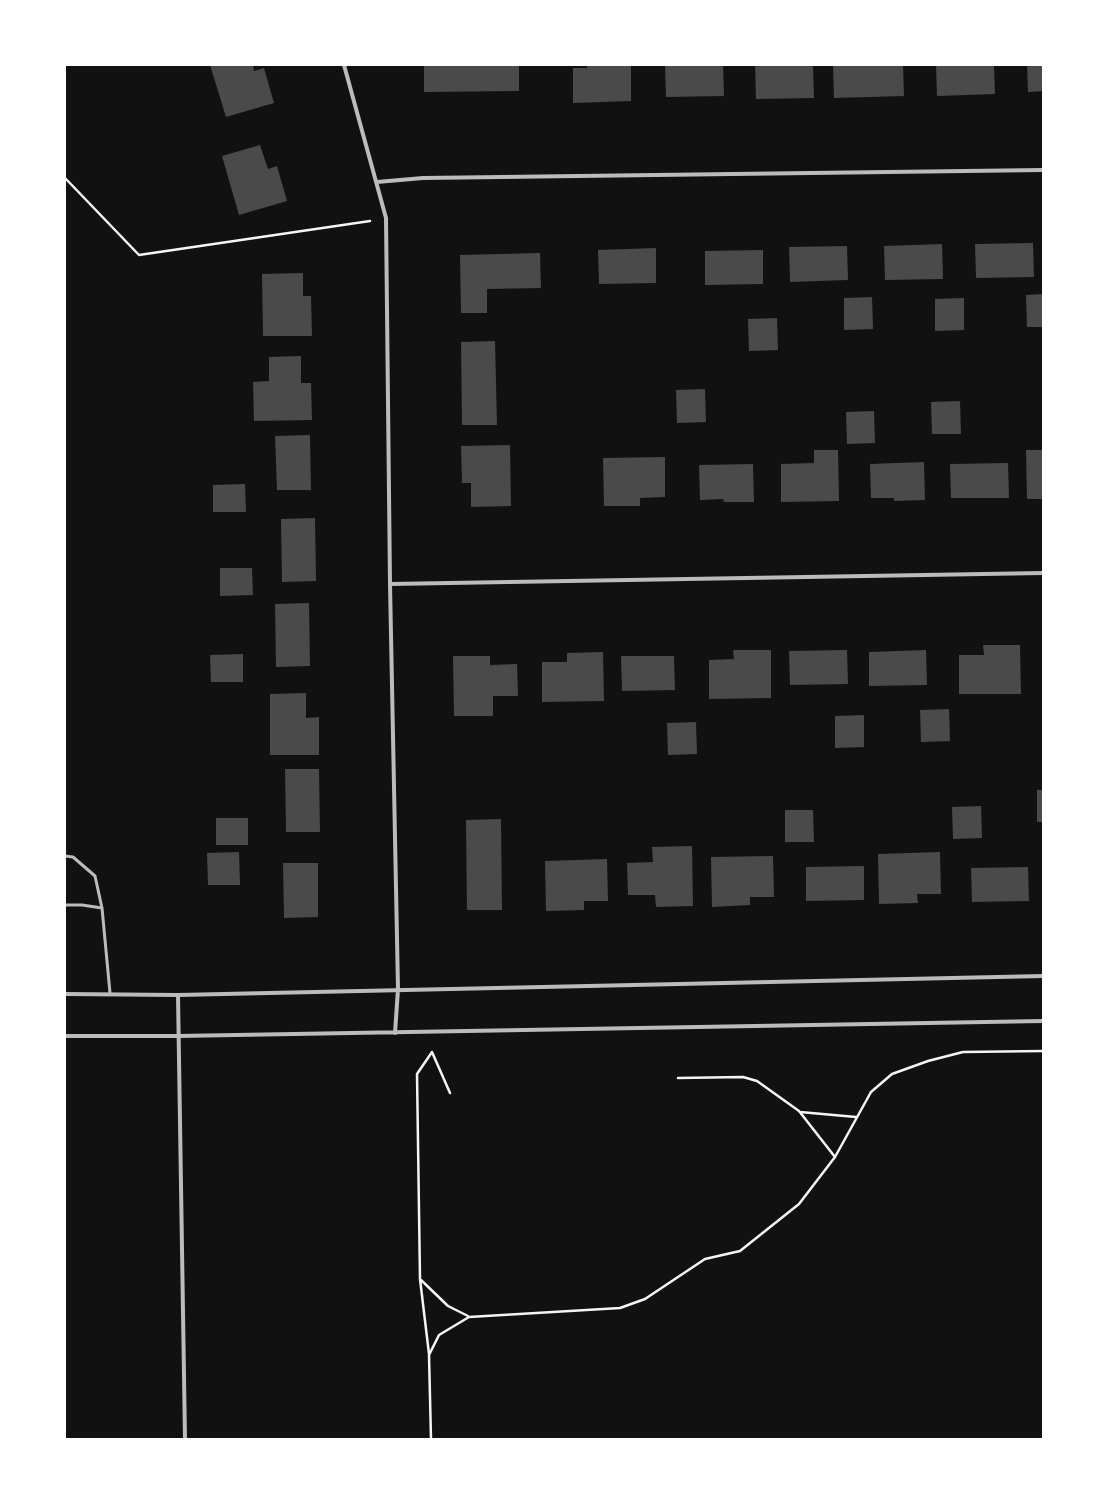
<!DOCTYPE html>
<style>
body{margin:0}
#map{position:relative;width:1108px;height:1504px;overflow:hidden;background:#111;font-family:Ubuntu,sans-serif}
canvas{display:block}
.frame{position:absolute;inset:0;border:66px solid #fff;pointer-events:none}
</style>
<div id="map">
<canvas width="1108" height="1504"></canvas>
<div class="frame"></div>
</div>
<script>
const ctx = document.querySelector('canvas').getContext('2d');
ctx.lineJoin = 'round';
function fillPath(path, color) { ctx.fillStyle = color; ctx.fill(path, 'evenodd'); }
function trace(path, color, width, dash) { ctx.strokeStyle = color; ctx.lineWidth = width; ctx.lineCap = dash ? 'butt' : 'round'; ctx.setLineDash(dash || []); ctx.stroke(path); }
fillPath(new Path2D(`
 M 210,65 L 253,65 L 254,71 L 264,68 L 274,103 L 226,117 Z
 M 424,65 L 519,65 L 519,91 L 424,92 Z
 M 587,65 L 631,65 L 631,101 L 573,103 L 573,68 L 587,68 Z
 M 665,65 L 723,65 L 724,96 L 666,97 Z
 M 755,65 L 813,65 L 814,98 L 756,99 Z
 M 833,65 L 903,65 L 904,96 L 834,98 Z
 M 936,65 L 994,65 L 995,94 L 937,96 Z
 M 1027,65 L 1043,65 L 1043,91 L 1028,92 Z
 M 260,145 L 268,169 L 277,166 L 287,201 L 239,215 L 222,156 Z
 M 1033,243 L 1034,277 L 976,278 L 975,244 Z
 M 942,244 L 943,279 L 885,280 L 884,246 Z
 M 847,246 L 848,280 L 790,282 L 789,247 Z
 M 656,248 L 656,283 L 599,284 L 598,250 Z
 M 763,250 L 763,284 L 705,285 L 705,251 Z
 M 540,253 L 541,288 L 487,289 L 487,313 L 461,313 L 460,255 Z
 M 303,273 L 303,296 L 311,296 L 312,336 L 263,336 L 262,274 Z
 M 1043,294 L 1043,327 L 1027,327 L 1026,295 Z
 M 872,297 L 873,329 L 844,330 L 844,298 Z
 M 964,298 L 964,330 L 935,331 L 935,299 Z
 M 777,318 L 778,350 L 749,351 L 748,319 Z
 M 495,341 L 497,425 L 462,425 L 461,342 Z
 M 301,356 L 301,383 L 311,383 L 312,420 L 254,421 L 253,382 L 269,381 L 269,357 Z
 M 705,389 L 706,422 L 677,423 L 676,390 Z
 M 960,401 L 961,434 L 932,434 L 931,402 Z
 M 874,411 L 875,443 L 847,444 L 846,412 Z
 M 310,435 L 311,490 L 277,490 L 275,436 Z
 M 510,445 L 511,506 L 471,507 L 471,483 L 462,483 L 461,446 Z
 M 814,450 L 838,450 L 839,501 L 781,502 L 781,464 L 814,463 Z
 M 1026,450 L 1043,450 L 1043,499 L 1027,499 Z
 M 665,457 L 665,497 L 640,498 L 640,506 L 604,506 L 603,458 Z
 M 924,462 L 925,500 L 894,501 L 894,498 L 871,498 L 870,464 Z
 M 1008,463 L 1009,498 L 951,498 L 950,464 Z
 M 753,464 L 754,502 L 724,502 L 723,499 L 700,500 L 699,465 Z
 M 245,484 L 246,512 L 213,512 L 213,485 Z
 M 315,518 L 316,581 L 282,582 L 281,519 Z
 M 220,568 L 252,568 L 253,595 L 220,596 Z
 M 309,603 L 310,666 L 276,667 L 275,604 Z
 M 983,645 L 1020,645 L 1021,694 L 959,694 L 959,655 L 984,655 Z
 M 733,650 L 771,650 L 771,698 L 709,699 L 709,660 L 734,659 Z
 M 847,650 L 848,684 L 790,685 L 789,651 Z
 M 926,650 L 927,685 L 869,686 L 869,652 Z
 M 603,652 L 604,701 L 542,702 L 542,662 L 567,662 L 567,653 Z
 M 243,654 L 243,682 L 211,682 L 210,655 Z
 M 453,656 L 490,656 L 490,665 L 517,664 L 518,696 L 493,696 L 493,716 L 454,716 Z
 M 621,656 L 674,656 L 675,690 L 622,691 Z
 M 306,693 L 306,718 L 319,717 L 319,755 L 270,755 L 270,694 Z
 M 949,709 L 950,741 L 921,742 L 920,710 Z
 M 864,715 L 864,747 L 835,748 L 835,716 Z
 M 696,722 L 697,754 L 668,755 L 667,723 Z
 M 285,769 L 319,769 L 320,832 L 286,832 Z
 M 1037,790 L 1043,790 L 1043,822 L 1037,822 Z
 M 981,806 L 982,838 L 953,839 L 952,807 Z
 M 785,810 L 813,810 L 814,842 L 785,842 Z
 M 216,818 L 248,818 L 248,845 L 216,845 Z
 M 501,819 L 502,910 L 467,910 L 466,820 Z
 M 692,846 L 693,906 L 656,907 L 655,895 L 628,895 L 627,863 L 653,862 L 652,847 Z
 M 239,852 L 240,885 L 208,885 L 207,853 Z
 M 940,852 L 941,894 L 917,894 L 918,903 L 879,904 L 878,854 Z
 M 773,856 L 774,897 L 750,897 L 750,905 L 712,907 L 711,857 Z
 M 607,859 L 608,901 L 584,901 L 584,910 L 546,911 L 545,861 Z
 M 283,863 L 318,863 L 318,917 L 284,918 Z
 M 864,866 L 864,900 L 806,901 L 806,867 Z
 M 1028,867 L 1029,901 L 972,902 L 971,868 Z`), '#4a4a4a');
trace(new Path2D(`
 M 65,178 L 139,255 L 370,221
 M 678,1078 L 743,1077 L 757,1081 L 799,1111 L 835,1157
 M 800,1112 L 856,1117
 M 421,1280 L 448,1306 L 468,1316
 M 429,1354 L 420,1279 L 417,1074 L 432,1052 L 450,1093
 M 431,1439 L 429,1355 L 439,1335 L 469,1317 L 620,1308 L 645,1299 L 705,1259 L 740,1251 L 799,1204 L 835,1157 L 871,1092 L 892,1074 L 928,1061 L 963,1052 L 1043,1051`), '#f5f5f5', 2.5);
trace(new Path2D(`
 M 65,856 L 73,857 L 95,876 L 102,908
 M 65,905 L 82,905 L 102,908 L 110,993`), '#bcbcbc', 3);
trace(new Path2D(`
 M 344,65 L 386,218 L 390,584 L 398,989 L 395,1033
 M 377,182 L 423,178 L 1043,170
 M 390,584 L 1043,573
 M 65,994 L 178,995 L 1043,976
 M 178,995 L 185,1439
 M 65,1036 L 178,1036 L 1043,1021`), '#bcbcbc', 4);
</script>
